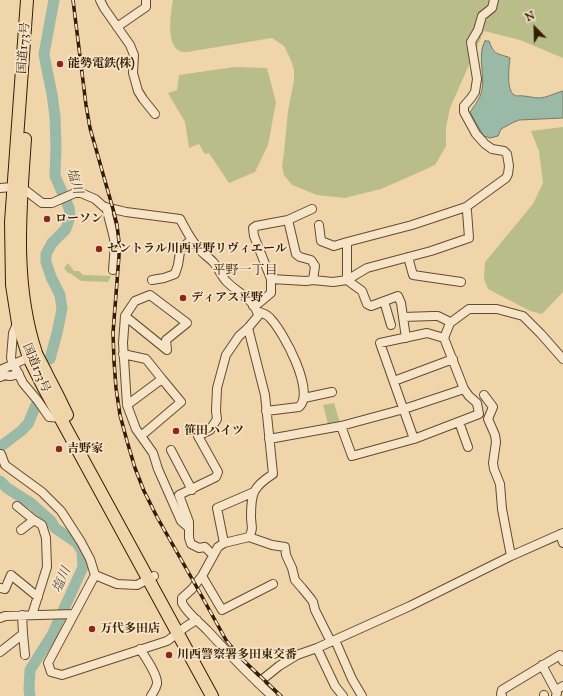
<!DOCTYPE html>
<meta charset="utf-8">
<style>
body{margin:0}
#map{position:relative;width:563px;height:696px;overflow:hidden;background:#f1d5aa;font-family:"IM FELL Great Primer",serif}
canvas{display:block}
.north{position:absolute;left:515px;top:8px;width:40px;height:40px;-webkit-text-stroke:3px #f6e4c8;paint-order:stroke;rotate:337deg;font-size:11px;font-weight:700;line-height:16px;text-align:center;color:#341d05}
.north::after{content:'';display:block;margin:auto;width:14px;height:18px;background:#341d05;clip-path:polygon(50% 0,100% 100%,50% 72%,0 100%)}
</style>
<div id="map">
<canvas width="563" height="696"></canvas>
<div class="north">N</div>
</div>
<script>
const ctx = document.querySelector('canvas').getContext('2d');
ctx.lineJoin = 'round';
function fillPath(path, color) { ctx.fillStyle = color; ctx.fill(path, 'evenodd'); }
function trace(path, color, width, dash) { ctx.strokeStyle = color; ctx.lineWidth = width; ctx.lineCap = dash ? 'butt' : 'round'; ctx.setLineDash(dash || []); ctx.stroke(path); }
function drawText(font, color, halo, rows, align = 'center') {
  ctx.font = font + ' "IM FELL Great Primer","Noto Serif JP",serif'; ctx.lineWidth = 3.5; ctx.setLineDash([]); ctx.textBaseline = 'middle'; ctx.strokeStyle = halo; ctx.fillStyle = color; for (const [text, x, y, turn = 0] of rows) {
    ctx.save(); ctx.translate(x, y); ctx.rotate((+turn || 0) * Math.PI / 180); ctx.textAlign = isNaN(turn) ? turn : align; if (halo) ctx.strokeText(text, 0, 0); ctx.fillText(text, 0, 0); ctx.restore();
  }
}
fillPath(new Path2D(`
 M 173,0 L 563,0 L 563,58 L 520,40 L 484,31 L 450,108 L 446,127 L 446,146 L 435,165 L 413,175 L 381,189 L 345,198 L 317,195 L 292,185 L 284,175 L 282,166 L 284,152 L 288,111 L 294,80 L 294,69 L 290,58 L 284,46 L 272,38 L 187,52 C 185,52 180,52 178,50 C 166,43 171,11 173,0 Z
 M 234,67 L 267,68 L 276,102 L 268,145 L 255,172 L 229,183 L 209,153 L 205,154 L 199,144 L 189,148 L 185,122 L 168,93 L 177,90 L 179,75 Z
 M 563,127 L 563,292 L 542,314 L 530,311 L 488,289 L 484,279 L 485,262 L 533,204 L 543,183 L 539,151 L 531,131 Z
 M 68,263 L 74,271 L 79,271 L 83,275 L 111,276 L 108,282 L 81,281 L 70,273 L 68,273 L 64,268 Z
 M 334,403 L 341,426 L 329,428 L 323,405 Z`), '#b9bd8a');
const water = new Path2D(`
 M 485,41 L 489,41 C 494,54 495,53 508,57 L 510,58 C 509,66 506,90 514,95 C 517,97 520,95 523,96 C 528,96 533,98 539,98 C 546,98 555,93 563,91 L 563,118 L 519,120 L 512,123 L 501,129 L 498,136 L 490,138 L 484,136 L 477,125 L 470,112 C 475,105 480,99 482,90 C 485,74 477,54 485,41 Z`);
fillPath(water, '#9bb9a7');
trace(water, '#727b66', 1);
trace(new Path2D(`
 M 50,359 L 57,333 L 62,309 L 60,295 L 51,277 L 46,262 L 46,254 L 52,243 L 66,229 L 70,216 L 69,208 L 55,176 L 56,147 L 55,117 L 52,94 L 47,70 L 44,54 L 54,0
 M 0,447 L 21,431 L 28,424 L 36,405
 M 0,481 L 7,488 L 32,504 L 51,521 L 55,528 L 77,543 L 82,551 L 83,567 L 52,635 L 30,670 L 29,689 L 30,696`), '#9bb9a7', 11);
const minor = new Path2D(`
 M 100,0 L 104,8 L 130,45 L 134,55 L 133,73 L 138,91 L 143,99 L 155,114
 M 117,27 L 146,7 L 146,0
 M 0,188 L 13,187 L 25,190 L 42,203 L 52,203 L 75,193 L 81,193 L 95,199 L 104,207 L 113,209 L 126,212 L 180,219 C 186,230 191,241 200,250 C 204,255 210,258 214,263 C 218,268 221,275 226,281 C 236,292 256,300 258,316 L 248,328 L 239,336 L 226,355 L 217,388 L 216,411 L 217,419 L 210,430 L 198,436 L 218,472 L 216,477 L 179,495 L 189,522 L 189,538 L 191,544 L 199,548 L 205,547 L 213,555
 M 106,207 L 113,234 L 115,244 L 113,270
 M 288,220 L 296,254 L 300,257 L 311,260 L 315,266 L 313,280
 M 319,225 L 321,241 L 334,246 L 347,242
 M 408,257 L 413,275 L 461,282
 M 271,279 L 254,236 L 253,228 L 256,226 L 288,220 L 312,209
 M 152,280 L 164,278 L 175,274 L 178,265 L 180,252 L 183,247 L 191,240
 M 347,280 L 347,242 L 412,225 L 466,207 L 506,178 L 508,174 L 509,166 L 507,154 L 504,151 L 492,149 L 485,144 L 476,134 L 464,112 L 464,106 L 471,98 L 475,92 L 477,79 L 471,42 L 478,30 L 482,16 L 492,8 L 494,0
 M 347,280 L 362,291 L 367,304 L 371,306 L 398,296 L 401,303 L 406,338
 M 384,301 L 391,325
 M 253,306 L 259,303 L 271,293 L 271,279 L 306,281 L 313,280 L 333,282 L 347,280 L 367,268 L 431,251 L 469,238 L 467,211 L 466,207
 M 257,311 C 261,313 267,314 270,318 C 283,331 316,392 299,407 L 266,411
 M 125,316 L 167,350 L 166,340 L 187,323 L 150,295 L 135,301 L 125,316 L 123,343 L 127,405 L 136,429 L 153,453 L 158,469 L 181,521 L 188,527
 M 403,317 L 433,316 L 438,316 L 448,321
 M 19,323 L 17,324 L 13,333 L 11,358 L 13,365 L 16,369 L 23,383 L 38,401 L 49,417 L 64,418
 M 248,328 L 265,395 L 273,474 C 253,487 251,493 251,516 C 251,526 254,528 249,537 L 224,543 L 218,547 L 202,576 L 192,589 L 182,598 L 182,603 C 188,614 198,621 207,630 C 228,653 249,675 272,696
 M 123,354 L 146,359 L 162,379
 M 0,370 L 32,356
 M 0,377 L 5,375 L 10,376 L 19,374
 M 394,381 L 453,359
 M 484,395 L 493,407 L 488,419 L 495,435 L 496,442 L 493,463 L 494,469 L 500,484 L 502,509 L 511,556
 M 304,398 L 332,392
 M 127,405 L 162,379 L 181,402 L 141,436
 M 459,422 L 468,447
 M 341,426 L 352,456 L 414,439 L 479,414 L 477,403 L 469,396 L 464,389
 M 269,439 L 341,426 L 404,409 L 464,389 L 444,338 L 450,323 L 469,309 L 497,309 L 523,316 L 541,334 L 563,359
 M 414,439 L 380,343 L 427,333 L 444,338
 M 171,450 L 192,490
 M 1,454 L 5,465 L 42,492 L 61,511 L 81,542 L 90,559 L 95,575
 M 17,506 L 34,520
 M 21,530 L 34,520 L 42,525 L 46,538 L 47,567 L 32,615
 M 560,534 L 563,543
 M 249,537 L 272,545 L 285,547 L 286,555 L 292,568 L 295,580 L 302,588 L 311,599 L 313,602 L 315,610 L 331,642
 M 224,543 L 217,508 L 254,492
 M 154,576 L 137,585 L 117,584 L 95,575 L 48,663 L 51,672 L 62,675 L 167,641 C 177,634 186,625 197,620
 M 202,576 L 222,610 L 273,584
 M 0,588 L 5,589 L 11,575 L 38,597
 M 0,618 L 5,616 L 74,614
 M 23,634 L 25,655
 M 335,640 L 352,679 L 362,696
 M 317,648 L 335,686 L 343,696
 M 140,649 C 145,657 158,675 157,684 C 156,688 153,693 151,696
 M 0,652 L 23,634 L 22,615
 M 542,665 L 557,693 L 556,696
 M 258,683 L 279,666 L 297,655 L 317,648 L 410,606 L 511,556 L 563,533
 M 556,690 L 563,686
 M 544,695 L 544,696
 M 502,696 L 501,694 L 502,690 L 560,655 L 563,661`);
const highway = new Path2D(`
 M 27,0 L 11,222 L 12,285 L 18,323 L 29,358 L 44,388 L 212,696
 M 25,139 C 20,210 13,284 36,353 C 39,360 44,368 47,375 C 54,388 61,402 67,415`);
trace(minor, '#634b2e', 10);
trace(highway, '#341d05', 14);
trace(minor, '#f6e4c8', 8);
trace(highway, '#f1d5aa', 12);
const rail = new Path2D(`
 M 73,0 L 86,105 L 90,128 L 113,209 L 117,225 L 119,242 L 119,256 L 113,333 L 114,361 L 116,388 L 120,415 L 127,441 L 135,468 L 144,491 L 157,517 L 195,584 L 226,640 L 241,658 L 281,696`);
trace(rail, '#341d05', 3.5);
trace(rail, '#f6e4c8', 2, [6]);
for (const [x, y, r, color] of [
 [60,64,4,"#8f2418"],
 [47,219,4,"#8f2418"],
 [99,249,4,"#8f2418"],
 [183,298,4,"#8f2418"],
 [176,431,4,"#8f2418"],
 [59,449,4,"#8f2418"],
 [92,629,4,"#8f2418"],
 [169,655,4,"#8f2418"]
]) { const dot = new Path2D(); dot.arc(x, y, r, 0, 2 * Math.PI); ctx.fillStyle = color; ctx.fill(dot); trace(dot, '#f6e4c8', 1.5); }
drawText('12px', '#341d05', '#f6e4c8', [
 ["国道173号",24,48,-86],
 ["国道173号",36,368,67]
]);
drawText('bold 12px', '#341d05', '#f6e4c8', [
 ["能勢電鉄(株)",68,64],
 ["ローソン",55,219],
 ["セントラル川西平野リヴィエール",107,249],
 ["ディアス平野",191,298],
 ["笹田ハイツ",184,431],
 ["吉野家",67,449],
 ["万代多田店",100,629],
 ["川西警察署多田東交番",177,655]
], 'left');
drawText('italic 13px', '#534c36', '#f6e4c8', [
 ["塩川",74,181,74],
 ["塩川",62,580,-66]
]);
drawText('13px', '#341d05', '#f6e4c8', [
 ["平野一丁目",245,271]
]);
</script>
